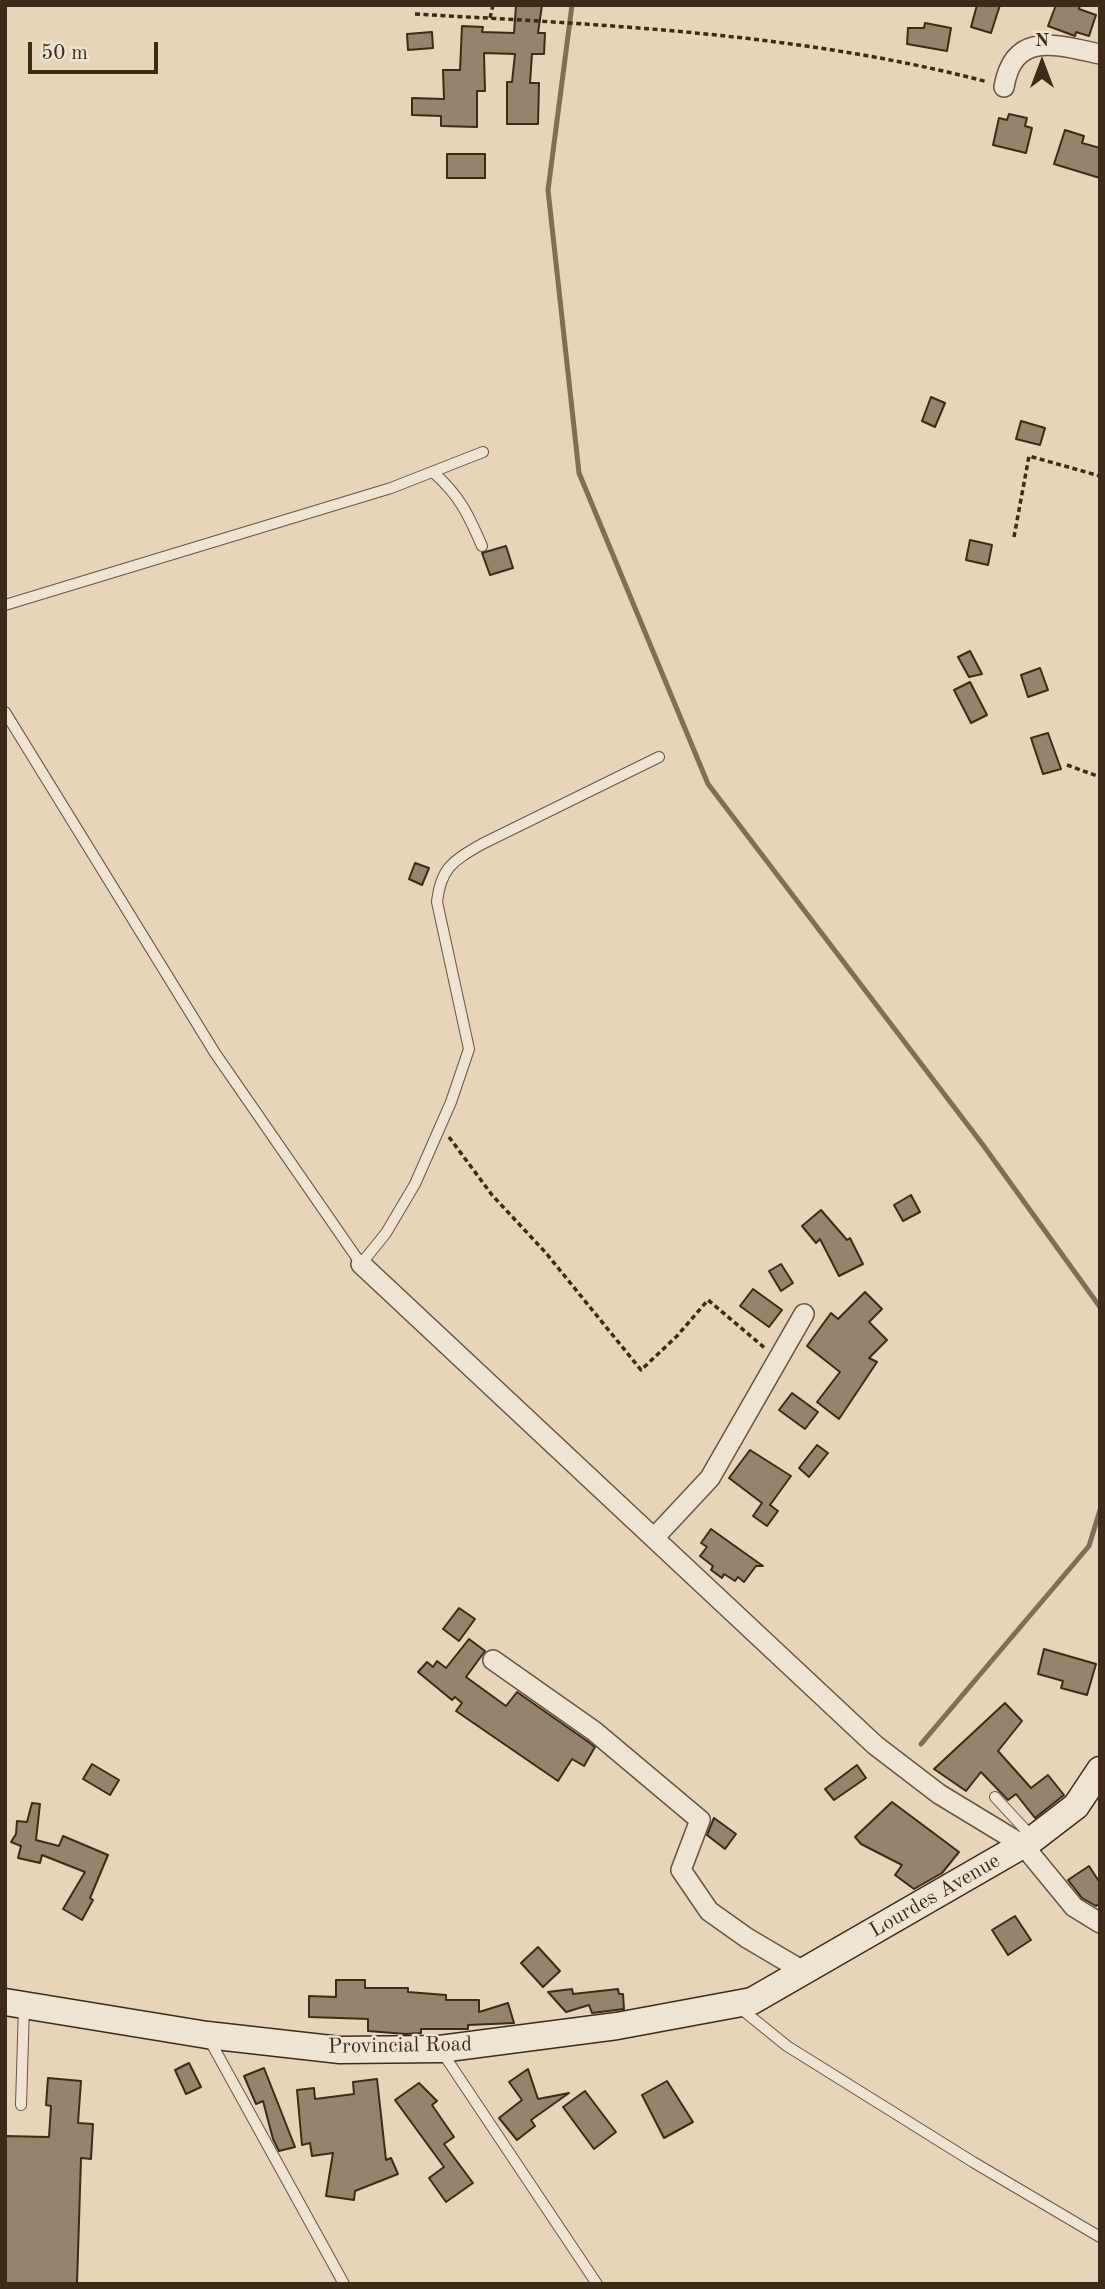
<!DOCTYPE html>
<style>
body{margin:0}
#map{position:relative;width:1105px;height:2289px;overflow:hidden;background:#e7d4b9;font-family:"Old Standard TT",serif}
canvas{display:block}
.frame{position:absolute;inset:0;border:7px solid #3d2b18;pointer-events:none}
.north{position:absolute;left:1007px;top:28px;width:70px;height:70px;-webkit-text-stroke:5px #efe3d2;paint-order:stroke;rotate:0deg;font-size:19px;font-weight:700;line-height:28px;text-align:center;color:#3d2b18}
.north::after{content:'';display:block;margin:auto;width:24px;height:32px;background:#3d2b18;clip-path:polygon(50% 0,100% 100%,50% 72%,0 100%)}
.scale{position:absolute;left:28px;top:42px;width:130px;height:32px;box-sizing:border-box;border:4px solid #3d2b18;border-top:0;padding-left:9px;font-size:21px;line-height:24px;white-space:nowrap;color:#3d2b18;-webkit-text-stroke:5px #efe3d2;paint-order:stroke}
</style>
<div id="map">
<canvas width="1105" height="2289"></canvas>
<div class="frame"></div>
<div class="north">N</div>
<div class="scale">50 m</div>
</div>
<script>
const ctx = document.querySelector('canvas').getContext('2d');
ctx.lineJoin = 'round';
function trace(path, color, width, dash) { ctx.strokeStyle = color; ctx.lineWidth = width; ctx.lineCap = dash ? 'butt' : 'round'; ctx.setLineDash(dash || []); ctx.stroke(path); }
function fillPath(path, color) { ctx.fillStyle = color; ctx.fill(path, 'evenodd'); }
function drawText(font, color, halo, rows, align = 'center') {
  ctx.font = font + ' "Old Standard TT",serif'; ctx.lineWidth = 5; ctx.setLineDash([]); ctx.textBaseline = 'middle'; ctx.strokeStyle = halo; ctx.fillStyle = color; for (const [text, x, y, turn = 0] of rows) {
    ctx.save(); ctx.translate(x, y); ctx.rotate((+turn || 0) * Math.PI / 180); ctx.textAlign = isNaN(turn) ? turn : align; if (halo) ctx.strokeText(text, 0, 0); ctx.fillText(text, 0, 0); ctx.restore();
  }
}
trace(new Path2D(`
 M 572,5 L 548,190 L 579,473 L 708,784 L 983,1145 L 1100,1307
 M 921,1744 L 1089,1546 L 1100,1510`), '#806e58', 5);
const building = new Path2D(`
 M 516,5 L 542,5 L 538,33 L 545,33 L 544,54 L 532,54 L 530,83 L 539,83 L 538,124 L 507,124 L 507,82 L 512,82 L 515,54 L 484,53 L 485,91 L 477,91 L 477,127 L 441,126 L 441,116 L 412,115 L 412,98 L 444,99 L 443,70 L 460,70 L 462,26 L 483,27 L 482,32 L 514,33 Z
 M 977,5 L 1000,5 L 991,33 L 971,27 Z
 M 1056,5 L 1080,5 L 1079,9 L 1096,15 L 1089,36 L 1076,32 L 1075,36 L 1048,26 Z
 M 925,23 L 951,28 L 947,51 L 907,44 L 908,28 L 924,28 Z
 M 432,32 L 433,48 L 408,50 L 407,34 Z
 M 1009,114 L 1027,118 L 1025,126 L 1032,128 L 1026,153 L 993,145 L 999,118 L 1007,120 Z
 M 1065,130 L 1084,136 L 1082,143 L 1100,148 L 1100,178 L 1054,164 Z
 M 447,154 L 485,154 L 485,178 L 447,178 Z
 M 931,397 L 945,403 L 935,427 L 922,421 Z
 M 1021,421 L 1045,428 L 1040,445 L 1016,439 Z
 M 970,540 L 992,545 L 988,565 L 966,560 Z
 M 506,546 L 513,568 L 490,575 L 482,553 Z
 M 970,651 L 982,674 L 969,677 L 958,657 Z
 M 1040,668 L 1048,690 L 1028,697 L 1021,675 Z
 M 970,682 L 987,715 L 971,723 L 954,690 Z
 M 1048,733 L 1061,769 L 1043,774 L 1031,738 Z
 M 415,863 L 429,868 L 422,885 L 409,879 Z
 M 911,1195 L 920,1212 L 903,1221 L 894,1205 Z
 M 821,1210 L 847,1240 L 850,1238 L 863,1264 L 839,1276 L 820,1239 L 816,1243 L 802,1226 Z
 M 781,1264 L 793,1283 L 781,1291 L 769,1271 Z
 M 753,1289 L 782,1310 L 769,1327 L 740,1306 Z
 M 865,1292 L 882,1309 L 869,1322 L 887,1340 L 869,1358 L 877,1362 L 839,1419 L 817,1402 L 840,1372 L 807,1346 L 831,1313 L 838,1319 Z
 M 792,1393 L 818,1412 L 805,1429 L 779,1410 Z
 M 817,1445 L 828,1453 L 809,1477 L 799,1468 Z
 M 750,1450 L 791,1476 L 770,1505 L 778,1511 L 767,1526 L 753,1516 L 762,1503 L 729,1478 Z
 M 711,1529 L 746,1554 L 763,1566 L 756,1566 L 744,1582 L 738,1577 L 735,1581 L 724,1574 L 722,1578 L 711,1570 L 713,1566 L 700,1556 L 707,1547 L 701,1543 Z
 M 459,1608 L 475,1619 L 459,1641 L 443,1629 Z
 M 469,1639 L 485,1651 L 466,1677 L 506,1706 L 517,1692 L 587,1741 L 595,1747 L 584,1766 L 572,1759 L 558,1781 L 456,1711 L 462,1703 L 455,1697 L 452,1700 L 418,1672 L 427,1662 L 433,1667 L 437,1661 L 446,1668 Z
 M 1044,1649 L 1096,1664 L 1087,1695 L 1061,1688 L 1063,1681 L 1038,1674 Z
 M 1005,1703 L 1022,1721 L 998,1751 L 1031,1788 L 1048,1775 L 1064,1795 L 1035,1818 L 1016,1794 L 1008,1800 L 981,1772 L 966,1791 L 934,1769 Z
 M 92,1764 L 119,1780 L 110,1795 L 83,1779 Z
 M 857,1765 L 866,1778 L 834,1800 L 825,1789 Z
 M 892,1802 L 959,1852 L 942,1873 L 914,1889 L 895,1875 L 902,1865 L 861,1844 L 855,1837 Z
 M 32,1803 L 40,1804 L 36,1840 L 59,1846 L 63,1836 L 108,1855 L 90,1898 L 93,1900 L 82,1920 L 63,1909 L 85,1872 L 42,1855 L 40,1863 L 18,1858 L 21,1846 L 11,1842 L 16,1834 L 17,1821 L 27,1822 Z
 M 714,1818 L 736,1834 L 725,1849 L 707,1835 Z
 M 1089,1866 L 1100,1883 L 1100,1903 L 1096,1906 L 1082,1898 L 1068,1880 Z
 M 1015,1916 L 1031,1940 L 1008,1955 L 992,1930 Z
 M 538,1947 L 560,1971 L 543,1987 L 521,1963 Z
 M 336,1980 L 365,1980 L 365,1988 L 408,1988 L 408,1992 L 446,1995 L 446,2000 L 479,2000 L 479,2012 L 508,2003 L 514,2023 L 468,2025 L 468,2029 L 421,2029 L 421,2033 L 406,2034 L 368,2031 L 368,2019 L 309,2017 L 309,1996 L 336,1997 Z
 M 572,1989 L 573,1994 L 618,1989 L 619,1994 L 623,1994 L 624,2009 L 592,2013 L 589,2005 L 566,2012 L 548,1992 Z
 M 189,2063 L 201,2087 L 186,2094 L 175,2070 Z
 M 264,2068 L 275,2096 L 295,2147 L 279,2151 L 273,2139 L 263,2101 L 256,2104 L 244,2076 Z
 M 528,2069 L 538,2099 L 569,2093 L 531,2120 L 535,2126 L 517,2140 L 499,2118 L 522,2100 L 509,2082 Z
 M 48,2078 L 81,2081 L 78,2123 L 93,2124 L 91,2159 L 81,2158 L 77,2284 L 5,2284 L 5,2136 L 49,2137 L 51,2106 L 46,2105 Z
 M 377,2079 L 386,2160 L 391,2158 L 398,2174 L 355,2191 L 354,2200 L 326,2196 L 333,2153 L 312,2156 L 310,2143 L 302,2145 L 297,2090 L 314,2088 L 315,2099 L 354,2094 L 353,2082 Z
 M 667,2081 L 693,2122 L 664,2138 L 642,2095 Z
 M 419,2083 L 437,2101 L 432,2105 L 454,2137 L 444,2144 L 473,2183 L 446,2202 L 429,2178 L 444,2167 L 395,2100 Z
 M 585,2091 L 616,2132 L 594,2149 L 563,2107 Z`);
fillPath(building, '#95836c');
trace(building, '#3d2b18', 2);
const lane = new Path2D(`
 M 433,472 C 460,496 468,514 482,546
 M 5,605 L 391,488 L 483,452
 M 5,712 L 215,1053 L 361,1264 L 386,1233 L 415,1184 L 451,1102 L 469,1049 L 437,902 C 441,867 453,861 482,844 L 659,757
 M 995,1797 L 1033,1838
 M 740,2008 L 787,2046 L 973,2162 L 1100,2237
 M 209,2039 L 344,2284
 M 442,2052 L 597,2284
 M 21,2105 L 24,2006`);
const street = new Path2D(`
 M 1004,87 C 1014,30 1057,45 1100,54
 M 361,1264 L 875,1745 L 939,1794 L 1023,1845 L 1074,1907 L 1100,1923
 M 654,1538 L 710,1478 L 804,1314
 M 493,1660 L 594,1731 L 700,1820 L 681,1870 L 709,1911 L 747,1938 L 803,1971`);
const secondary = new Path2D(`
 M 5,2002 L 207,2035 L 340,2050 L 440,2049 L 617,2026 L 752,2001 L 1033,1839 L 1076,1806 L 1100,1770`);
trace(lane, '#685540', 12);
trace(street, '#685540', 22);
trace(secondary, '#3d2b18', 29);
trace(new Path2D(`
 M 415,14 C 607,25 801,33 988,82
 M 490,18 L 493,5
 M 1014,537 L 1029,456 L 1100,476
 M 1067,765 L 1100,777
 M 449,1137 L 492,1195 L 546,1253 L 641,1370 L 677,1336 L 708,1300 L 766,1349`), '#3d2b18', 3.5, [5, 3.5]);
trace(lane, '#efe3d2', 10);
trace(street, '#efe3d2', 19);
trace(secondary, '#efe3d2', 26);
drawText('21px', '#3d2b18', '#efe3d2', [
 ["Lourdes Avenue",935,1896,-30],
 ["Provincial Road",400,2046,-1]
]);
</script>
